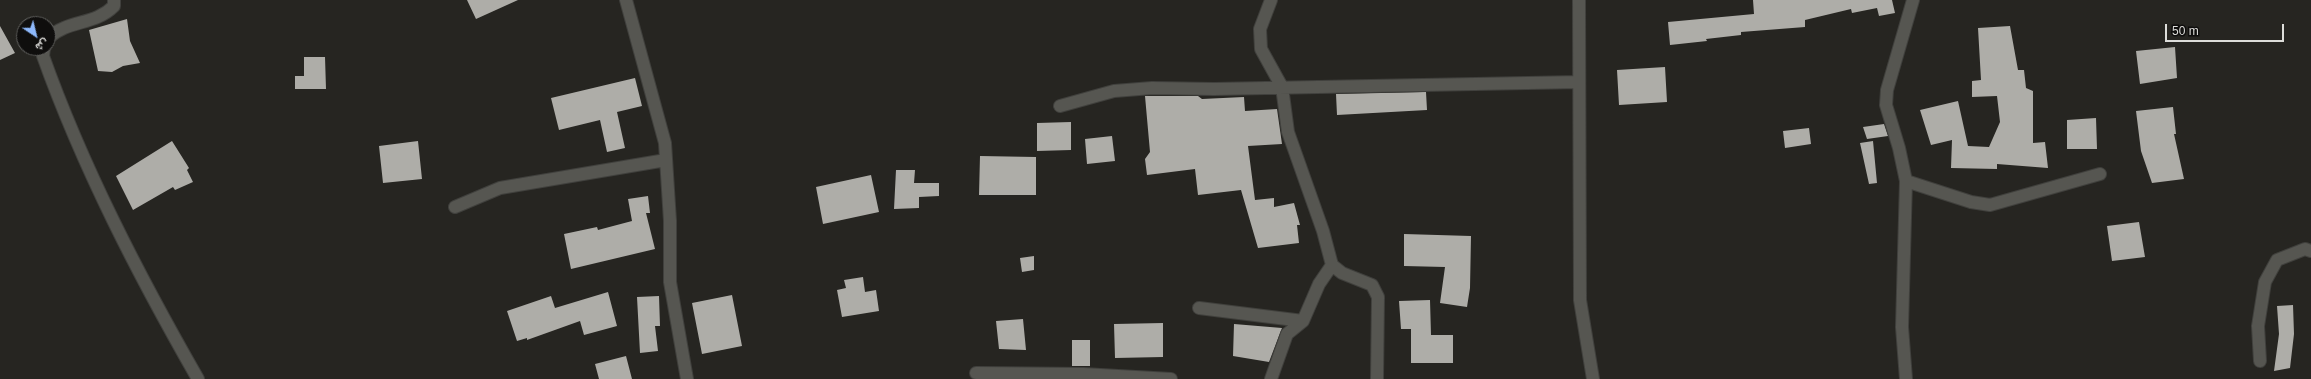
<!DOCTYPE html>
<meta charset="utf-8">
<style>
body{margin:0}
#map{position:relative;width:2311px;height:379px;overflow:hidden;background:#262521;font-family:Arial,Vazirmatn,sans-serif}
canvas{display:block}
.north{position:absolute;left:16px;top:16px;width:40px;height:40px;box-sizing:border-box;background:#0f0e0d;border:1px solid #61615f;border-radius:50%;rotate:145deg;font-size:11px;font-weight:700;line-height:16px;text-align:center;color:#ddddda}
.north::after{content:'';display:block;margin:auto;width:14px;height:18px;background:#8eb9fc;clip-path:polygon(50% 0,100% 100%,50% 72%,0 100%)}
.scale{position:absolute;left:2165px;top:24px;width:119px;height:18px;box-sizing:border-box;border:2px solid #ddddda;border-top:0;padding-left:5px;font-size:12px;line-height:14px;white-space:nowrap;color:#ddddda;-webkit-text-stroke:3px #0f0e0d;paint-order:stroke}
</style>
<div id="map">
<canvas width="2311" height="379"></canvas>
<div class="north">ش</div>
<div class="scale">50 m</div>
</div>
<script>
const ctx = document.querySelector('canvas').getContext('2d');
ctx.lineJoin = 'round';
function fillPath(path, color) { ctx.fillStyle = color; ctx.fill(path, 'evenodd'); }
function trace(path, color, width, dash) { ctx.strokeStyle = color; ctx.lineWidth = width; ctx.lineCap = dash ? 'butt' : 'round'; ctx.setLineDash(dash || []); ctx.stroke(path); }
fillPath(new Path2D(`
 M 467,0 L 518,0 L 476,19 Z
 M 1753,0 L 1892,0 L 1895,13 L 1879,16 L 1877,8 L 1852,13 L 1851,9 L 1805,20 L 1805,27 L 1741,32 L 1741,35 L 1706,39 L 1707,41 L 1670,45 L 1668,22 L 1754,14 Z
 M 127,19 L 130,41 L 140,63 L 123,66 L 112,72 L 98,71 L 89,30 Z
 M 0,26 L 15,53 L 0,60 Z
 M 2010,26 L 2018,70 L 2024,70 L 2026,88 L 2033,91 L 2033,143 L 2045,142 L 2048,168 L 1997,164 L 1997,169 L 1951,168 L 1952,140 L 1931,145 L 1920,110 L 1958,101 L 1968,146 L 1989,147 L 2000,122 L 1997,96 L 1972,97 L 1972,81 L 1981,80 L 1978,28 Z
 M 2175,47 L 2177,78 L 2140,84 L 2136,51 Z
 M 304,57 L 325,57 L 326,89 L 295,89 L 295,76 L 304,76 Z
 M 1665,67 L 1667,102 L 1619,105 L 1617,70 Z
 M 635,78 L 642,106 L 617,112 L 625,148 L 607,152 L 600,120 L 559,130 L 551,98 Z
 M 1426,92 L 1427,110 L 1337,115 L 1336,94 Z
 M 1145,96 L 1198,96 L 1202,99 L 1244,97 L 1245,111 L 1277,109 L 1282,144 L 1248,146 L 1255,200 L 1274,198 L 1274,207 L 1294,203 L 1300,225 L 1297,225 L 1299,243 L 1258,248 L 1241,190 L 1198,195 L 1195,169 L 1147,175 L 1145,159 L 1150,152 Z
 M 2173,107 L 2176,134 L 2174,134 L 2184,179 L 2152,183 L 2141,151 L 2136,111 Z
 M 2096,118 L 2097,149 L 2067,149 L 2067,120 Z
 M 1071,122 L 1071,150 L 1037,151 L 1037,123 Z
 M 1884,124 L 1888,136 L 1867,139 L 1863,127 Z
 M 1809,128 L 1811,144 L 1785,148 L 1783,131 Z
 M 1112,136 L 1115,161 L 1087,164 L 1085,139 Z
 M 172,141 L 189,168 L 187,170 L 193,182 L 175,190 L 173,187 L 133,210 L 116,176 Z
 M 418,141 L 422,179 L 383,183 L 379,146 Z
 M 1873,141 L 1877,183 L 1869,184 L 1860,143 Z
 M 980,156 L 1036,157 L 1036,195 L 979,195 Z
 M 896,170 L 915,170 L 914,183 L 939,183 L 939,196 L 919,197 L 919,208 L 894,209 Z
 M 871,175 L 879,212 L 823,224 L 816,187 Z
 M 648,196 L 650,213 L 646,213 L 655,249 L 571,269 L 564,234 L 597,227 L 598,230 L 632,221 L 628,199 Z
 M 2139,222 L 2145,257 L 2112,261 L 2107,226 Z
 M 1404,234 L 1471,236 L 1470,288 L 1467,307 L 1440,303 L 1445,267 L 1404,266 Z
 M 1034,256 L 1034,270 L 1022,272 L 1020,258 Z
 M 863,277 L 865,292 L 876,290 L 879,311 L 842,317 L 837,290 L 846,288 L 844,280 Z
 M 608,292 L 617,326 L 584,335 L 580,321 L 527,340 L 527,338 L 517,341 L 507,311 L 551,296 L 555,308 Z
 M 732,295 L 742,346 L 702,354 L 692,303 Z
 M 659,296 L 660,326 L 655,326 L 658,351 L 640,353 L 637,297 Z
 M 1430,300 L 1431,335 L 1453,335 L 1453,363 L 1411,363 L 1411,329 L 1401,329 L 1399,301 Z
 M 2293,305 L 2294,334 L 2290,368 L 2274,371 L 2279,334 L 2277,306 Z
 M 1023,319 L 1026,350 L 999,349 L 996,321 Z
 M 1163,323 L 1163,357 L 1115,358 L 1114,324 Z
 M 1234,324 L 1282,328 L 1269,362 L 1233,356 Z
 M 1072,340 L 1090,340 L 1090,366 L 1072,366 Z
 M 626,356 L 632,379 L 599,379 L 595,364 Z`), '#aeada8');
const street = new Path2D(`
 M 626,0 L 665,143 L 670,221 L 670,282 L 687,379
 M 1271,0 L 1260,29 L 1261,49 L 1282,87 L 1288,132 L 1323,231 L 1332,265 L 1342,273 L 1372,285 L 1378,297 L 1377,379
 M 1579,0 L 1580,300 L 1593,379
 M 48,38 C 69,19 94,26 114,6 L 114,0
 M 44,48 L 43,56 C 83,168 139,276 198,379
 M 1060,106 L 1114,91 L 1152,88 L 1214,89 L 1579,82
 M 1906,181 L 1971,202 L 1990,205 L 2100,174
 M 455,207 L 500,188 L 666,160
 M 1199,308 L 1303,321
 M 2260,361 L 2258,326 L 2265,282 L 2277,260 L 2305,249 L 2311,251
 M 976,373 L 1083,374 L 1171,379
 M 1271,379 L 1287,334 L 1303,321 L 1319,284 L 1332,265
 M 1906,379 L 1902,327 L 1906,181 L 1899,148 L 1886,105 L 1887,90 L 1913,0`);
trace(street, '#40403d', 14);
trace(street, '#565651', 12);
</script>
